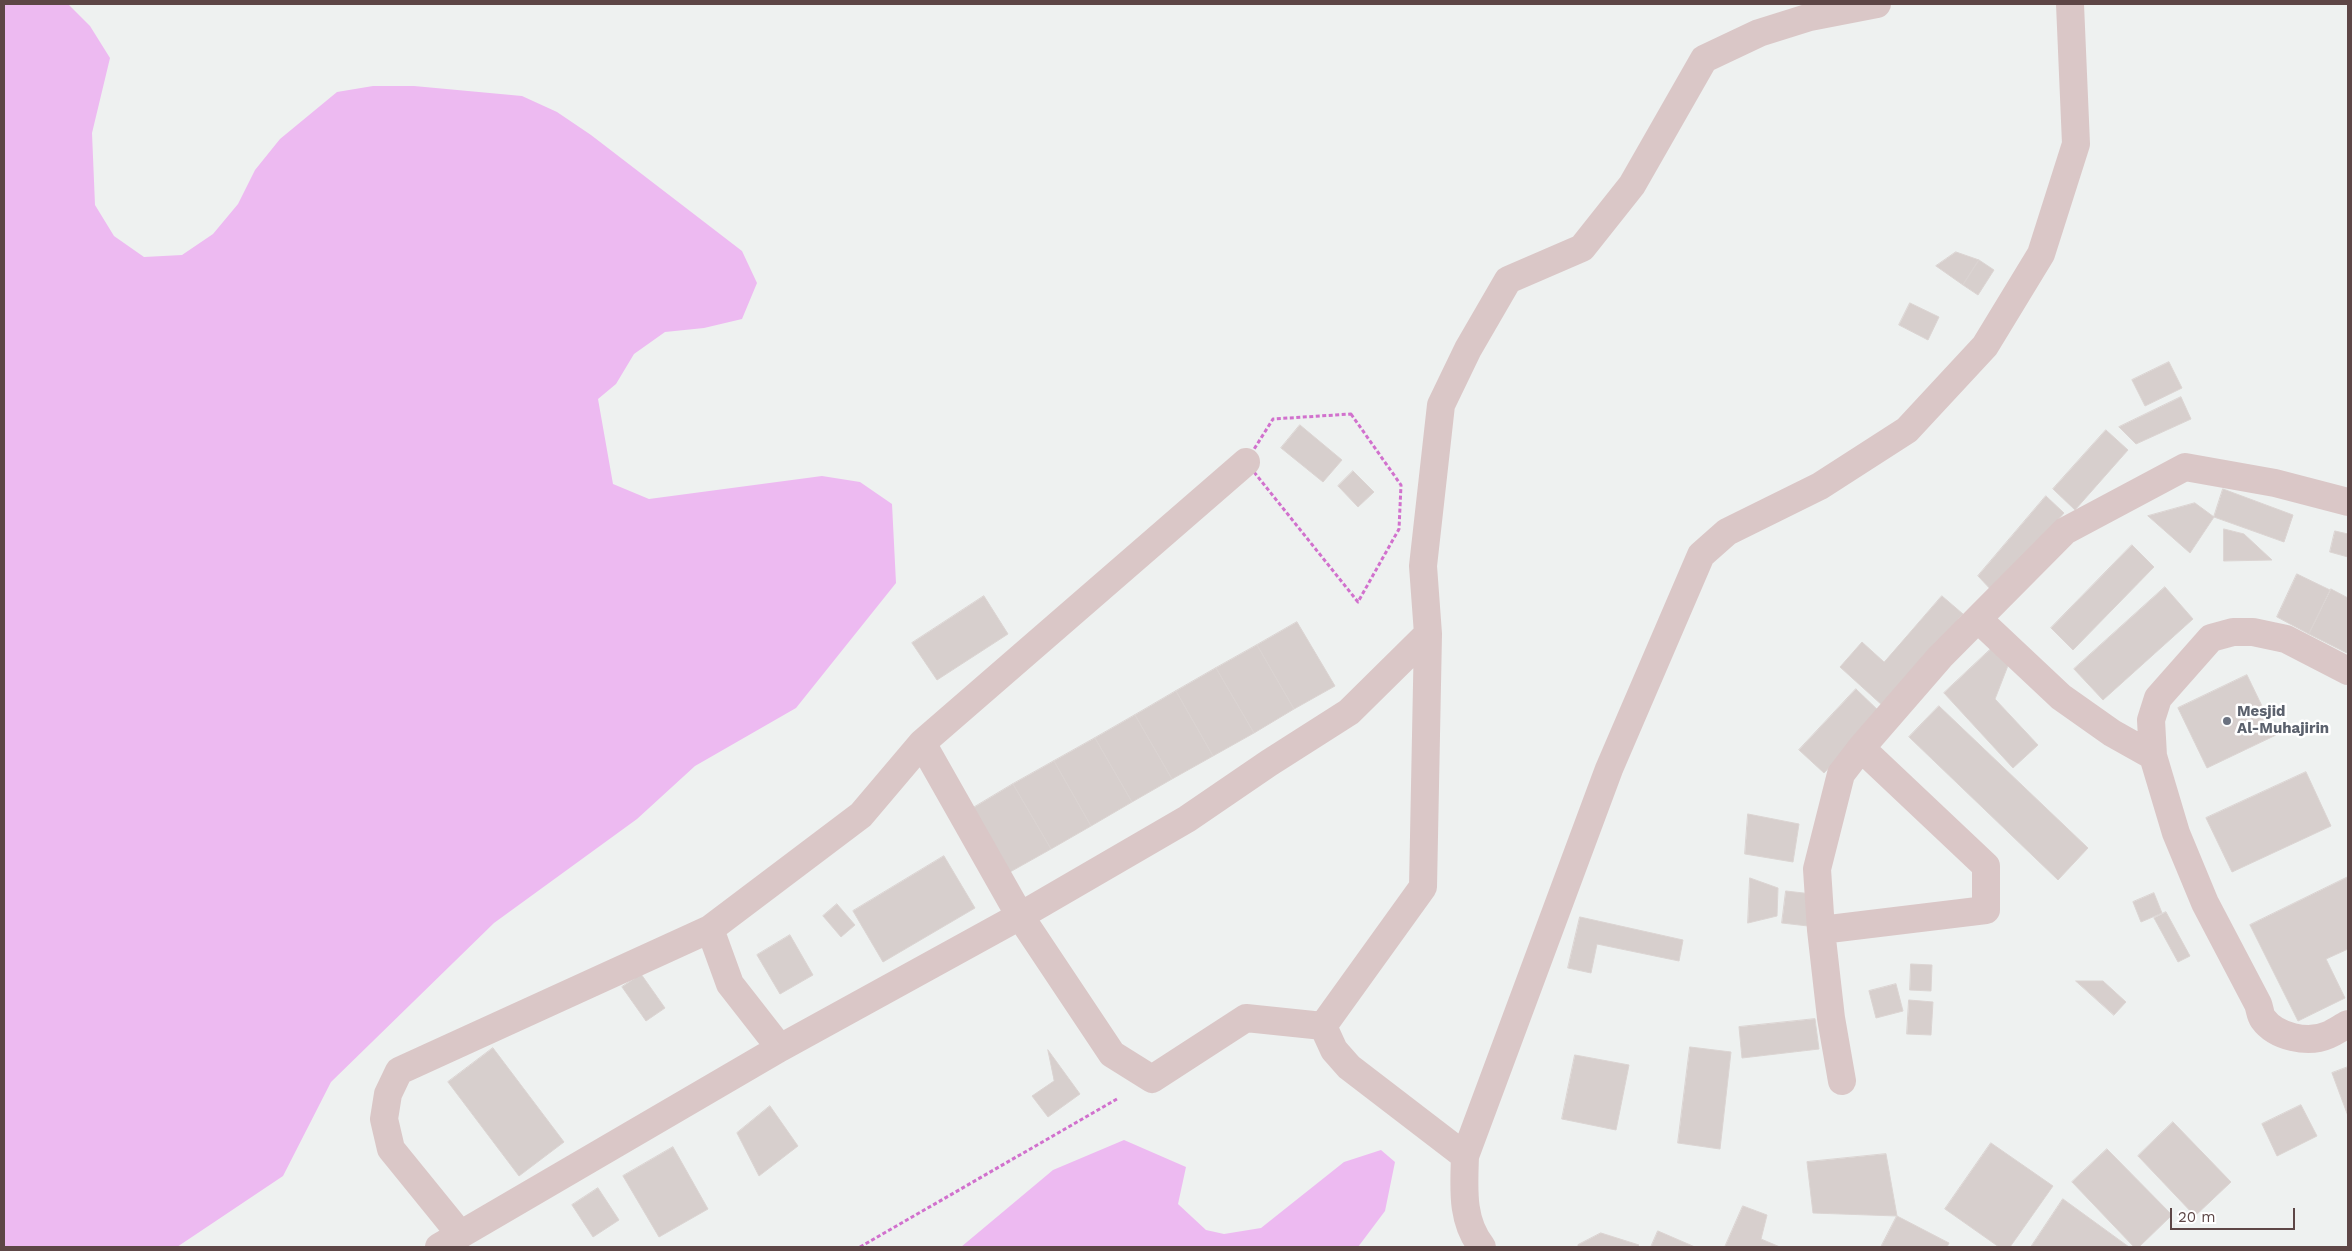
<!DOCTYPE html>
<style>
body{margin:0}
#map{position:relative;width:2352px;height:1251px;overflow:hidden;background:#eef1f0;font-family:"Work Sans",sans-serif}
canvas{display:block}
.frame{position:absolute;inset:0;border:5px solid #5d4646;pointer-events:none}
.scale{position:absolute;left:2170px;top:1208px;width:125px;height:22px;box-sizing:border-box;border:2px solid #5d4646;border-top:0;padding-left:6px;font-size:15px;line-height:18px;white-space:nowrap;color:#5d4646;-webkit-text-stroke:4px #fff;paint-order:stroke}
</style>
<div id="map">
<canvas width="2352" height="1251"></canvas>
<div class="frame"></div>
<div class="scale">20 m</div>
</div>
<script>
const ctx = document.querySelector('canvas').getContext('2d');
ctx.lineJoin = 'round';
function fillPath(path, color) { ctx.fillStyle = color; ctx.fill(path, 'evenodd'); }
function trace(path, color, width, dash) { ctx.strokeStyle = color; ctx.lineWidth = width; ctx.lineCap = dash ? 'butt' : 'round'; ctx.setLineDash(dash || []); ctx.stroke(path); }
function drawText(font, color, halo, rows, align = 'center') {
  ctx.font = font + ' "Work Sans",sans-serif'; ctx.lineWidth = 5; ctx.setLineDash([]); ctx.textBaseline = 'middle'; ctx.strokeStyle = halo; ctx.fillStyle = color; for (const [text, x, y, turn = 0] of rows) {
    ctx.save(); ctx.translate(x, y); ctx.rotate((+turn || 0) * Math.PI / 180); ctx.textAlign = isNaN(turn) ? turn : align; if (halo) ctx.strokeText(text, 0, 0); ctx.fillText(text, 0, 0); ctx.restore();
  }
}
fillPath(new Path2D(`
 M 4,4 L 68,4 L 90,26 L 110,58 L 92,133 L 95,205 L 114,236 L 144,257 L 182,255 L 213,234 L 238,204 L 255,170 L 280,139 L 337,92 L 373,86 L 414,86 L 522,96 L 557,112 L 591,135 L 742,251 L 757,283 L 742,319 L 704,328 L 665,332 L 634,354 L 616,384 L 598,399 L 613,484 L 649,499 L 822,476 L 860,482 L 892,504 L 896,583 L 796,708 L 695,766 L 637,819 L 494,923 L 331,1082 L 283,1176 L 177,1247 L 4,1247 Z
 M 1124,1140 L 1186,1167 L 1178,1204 L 1206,1230 L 1224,1234 L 1261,1228 L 1344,1162 L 1381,1150 L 1395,1162 L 1385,1211 L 1358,1247 L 961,1247 L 1053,1170 Z`), '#edbaf1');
const building = new Path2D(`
 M 1956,252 L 1979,260 L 1963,285 L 1936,266 Z
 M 1979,260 L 1994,270 L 1978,295 L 1963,285 Z
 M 1910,303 L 1939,317 L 1928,340 L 1899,325 Z
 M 2169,362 L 2182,388 L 2145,406 L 2132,380 Z
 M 2181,397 L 2191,419 L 2136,444 L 2119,427 Z
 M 1300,425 L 1342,460 L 1323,482 L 1281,448 Z
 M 2106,430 L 2128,450 L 2075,510 L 2053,489 Z
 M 1353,471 L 1374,492 L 1358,507 L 1338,486 Z
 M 2223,489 L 2293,515 L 2284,542 L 2214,517 Z
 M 2046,496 L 2064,513 L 1994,593 L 1978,576 Z
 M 2195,503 L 2214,517 L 2190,553 L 2148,516 Z
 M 2224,529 L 2244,534 L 2272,560 L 2224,561 Z
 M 2335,531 L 2348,534 L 2348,557 L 2330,552 Z
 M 2132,545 L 2154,567 L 2073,650 L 2051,628 Z
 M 2297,574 L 2330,590 L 2309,634 L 2277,617 Z
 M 2165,587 L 2193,619 L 2103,700 L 2074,669 Z
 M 2331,589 L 2348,598 L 2347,653 L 2309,634 Z
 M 984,596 L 1008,634 L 937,680 L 912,643 Z
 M 1942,596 L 1963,614 L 1883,706 L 1840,667 L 1862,642 L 1884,662 Z
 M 1297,622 L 1335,686 L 1294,709 L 1257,645 Z
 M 1257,645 L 1294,709 L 1254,733 L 1216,668 Z
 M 1993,647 L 2009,663 L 1995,699 L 2038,745 L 2013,768 L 1944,693 Z
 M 1216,668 L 1254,733 L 1213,756 L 1176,691 Z
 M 2247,675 L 2276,735 L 2207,768 L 2178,708 Z
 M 1856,689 L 1881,713 L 1824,773 L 1799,750 Z
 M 1176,691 L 1213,756 L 1172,779 L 1135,715 Z
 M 1939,706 L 2088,848 L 2058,880 L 1909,737 Z
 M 1135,715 L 1172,779 L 1132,802 L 1095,738 Z
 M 1095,738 L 1132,802 L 1091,826 L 1054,761 Z
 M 1054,761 L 1091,826 L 1051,849 L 1013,784 Z
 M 2306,772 L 2331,826 L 2232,872 L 2206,818 Z
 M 1013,784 L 1051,849 L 1010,872 L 973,808 Z
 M 1748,814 L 1799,824 L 1793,862 L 1745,854 Z
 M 944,856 L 975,908 L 883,962 L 853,911 Z
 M 2348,877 L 2348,949 L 2326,959 L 2345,998 L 2298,1021 L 2250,925 Z
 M 1750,878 L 1778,888 L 1777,916 L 1748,923 Z
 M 1786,891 L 1812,894 L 1808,926 L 1782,923 Z
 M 2154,893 L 2162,913 L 2141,922 L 2133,902 Z
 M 837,904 L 855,925 L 841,937 L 823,916 Z
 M 2166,912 L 2190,956 L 2178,962 L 2154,918 Z
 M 1580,917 L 1683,940 L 1679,961 L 1597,944 L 1591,973 L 1568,968 Z
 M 790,935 L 813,975 L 780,994 L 757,955 Z
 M 1911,964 L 1932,965 L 1931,991 L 1910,990 Z
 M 641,974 L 665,1008 L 646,1021 L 622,987 Z
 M 2076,981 L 2103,981 L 2126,1002 L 2114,1015 Z
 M 1896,984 L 1903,1011 L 1876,1018 L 1869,991 Z
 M 1909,1000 L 1933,1002 L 1931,1035 L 1907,1034 Z
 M 1815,1019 L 1819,1049 L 1742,1058 L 1739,1027 Z
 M 1690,1047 L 1731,1052 L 1720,1149 L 1678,1143 Z
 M 493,1048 L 564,1142 L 519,1176 L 448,1082 Z
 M 1048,1050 L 1080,1094 L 1048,1117 L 1032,1096 L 1054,1081 Z
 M 1575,1055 L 1629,1065 L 1616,1130 L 1562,1119 Z
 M 2348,1067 L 2348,1116 L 2332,1073 Z
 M 2301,1105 L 2317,1136 L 2277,1156 L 2262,1124 Z
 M 770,1106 L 798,1146 L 759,1176 L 737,1133 Z
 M 2173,1122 L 2231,1182 L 2195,1216 L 2138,1156 Z
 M 1991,1143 L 2053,1186 L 2010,1247 L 1999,1247 L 1945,1209 Z
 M 673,1147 L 708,1209 L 659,1237 L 623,1176 Z
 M 2107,1149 L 2172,1215 L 2139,1247 L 2134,1247 L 2072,1182 Z
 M 1886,1154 L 1897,1216 L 1813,1213 L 1807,1162 Z
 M 598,1188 L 619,1220 L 593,1237 L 572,1205 Z
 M 2063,1199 L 2129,1247 L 2031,1247 Z
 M 1743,1206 L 1767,1215 L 1761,1239 L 1780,1247 L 1725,1247 Z
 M 1897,1216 L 1949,1243 L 1947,1247 L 1881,1247 Z
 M 1658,1231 L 1695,1247 L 1651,1247 Z
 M 1601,1233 L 1639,1245 L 1637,1247 L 1578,1247 L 1578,1245 Z`);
fillPath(building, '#d7cfcd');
trace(building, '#dbd4d2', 1);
trace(new Path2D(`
 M 1351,414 L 1401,485 L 1399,529 L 1358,602 L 1246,462 L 1273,419 Z
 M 860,1247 L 1117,1099`), '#d171cd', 3, [4, 2.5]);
trace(new Path2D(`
 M 1978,619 L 2061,697 L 2112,733 L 2153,756
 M 2348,671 L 2286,639 L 2253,632 L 2233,632 L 2211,638 L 2158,698 L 2151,720 L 2153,756 L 2176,833 L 2205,903 L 2258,1004 C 2260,1009 2260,1015 2263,1019 C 2276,1037 2308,1044 2328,1035 C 2335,1032 2342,1027 2348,1024
 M 922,743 L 1246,462
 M 1821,930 L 1986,910 L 1986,866 L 1861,748
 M 1323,1026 L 1246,1018 L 1152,1079 L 1112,1054 L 1020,916 L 922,743 L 861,815 L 710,929 L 730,984 L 780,1048 L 1020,916 L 1187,819 L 1269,763 L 1349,712 L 1428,634
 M 1323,1026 L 1423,887 L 1428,634 L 1423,566 L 1441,405 L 1468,349 L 1508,280 L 1582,248 L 1632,185 L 1704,59 L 1759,33 L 1810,17 L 1877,4
 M 1323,1026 L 1334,1050 L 1349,1067 L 1465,1156 C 1464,1188 1461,1221 1482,1247
 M 1842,1081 L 1831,1018 L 1821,930 L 1817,869 L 1841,774 L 1861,748 L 1940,657 L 2065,531 L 2185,467 L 2275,483 L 2348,502
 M 1465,1156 L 1609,769 L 1701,555 L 1727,532 L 1820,486 L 1907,430 L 1985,346 L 2041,254 L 2076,144 L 2070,4
 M 460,1234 L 391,1149 L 384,1119 L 388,1094 L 399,1071 L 710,929
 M 439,1247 L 780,1048`), '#dac7c7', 28);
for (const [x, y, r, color] of [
 [2227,721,5,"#6b7280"]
]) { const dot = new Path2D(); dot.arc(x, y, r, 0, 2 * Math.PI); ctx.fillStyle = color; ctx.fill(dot); trace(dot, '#fff', 2); }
drawText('bold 15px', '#5b616d', '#fff', [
 ["Mesjid",2237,712],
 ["Al-Muhajirin",2237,729]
], 'left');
</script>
